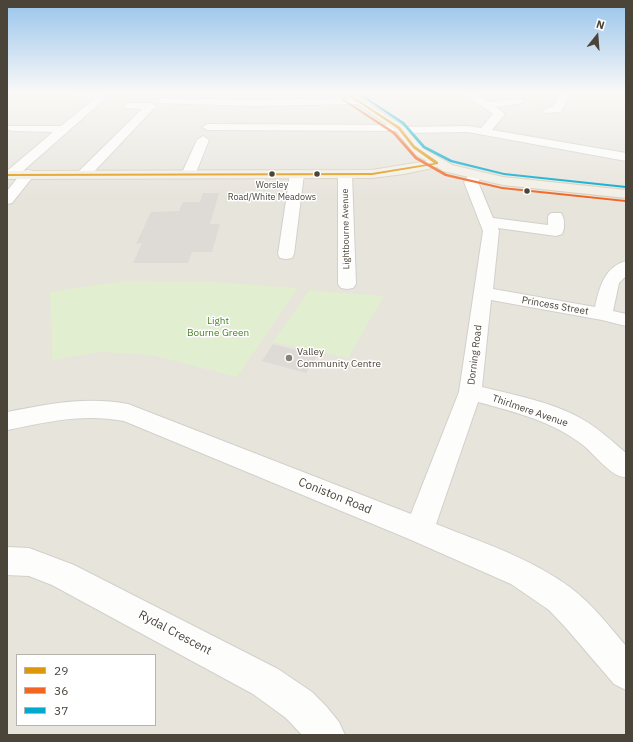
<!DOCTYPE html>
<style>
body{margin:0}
#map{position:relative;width:633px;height:742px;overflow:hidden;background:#f4f2ee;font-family:"IBM Plex Sans",sans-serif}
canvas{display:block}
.frame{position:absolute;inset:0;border:8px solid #4b4439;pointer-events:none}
.legend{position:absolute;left:16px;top:654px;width:140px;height:72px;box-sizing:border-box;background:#fff;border:1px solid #b7b4b0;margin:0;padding:5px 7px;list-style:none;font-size:12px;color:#4b4439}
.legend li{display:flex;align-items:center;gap:8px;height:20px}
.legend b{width:20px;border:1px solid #b7b4b0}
.north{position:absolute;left:577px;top:16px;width:40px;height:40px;-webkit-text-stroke:3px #fff;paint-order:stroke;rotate:17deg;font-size:11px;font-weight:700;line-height:16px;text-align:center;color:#4b4439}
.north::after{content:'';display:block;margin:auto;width:14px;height:18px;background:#4b4439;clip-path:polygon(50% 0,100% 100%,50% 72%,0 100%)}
</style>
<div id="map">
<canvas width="633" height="742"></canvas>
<div class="frame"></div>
<ul class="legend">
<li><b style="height:5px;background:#dd9709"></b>29</li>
<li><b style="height:5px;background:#f26522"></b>36</li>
<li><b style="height:5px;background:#00a9ce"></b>37</li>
</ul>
<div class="north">N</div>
</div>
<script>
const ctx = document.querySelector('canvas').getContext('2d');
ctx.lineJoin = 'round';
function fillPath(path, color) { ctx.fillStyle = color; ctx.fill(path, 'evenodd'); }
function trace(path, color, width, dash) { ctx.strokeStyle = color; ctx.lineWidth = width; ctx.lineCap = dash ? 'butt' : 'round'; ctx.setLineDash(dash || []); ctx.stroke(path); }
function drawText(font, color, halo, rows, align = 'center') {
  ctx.font = font + ' "IBM Plex Sans",sans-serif'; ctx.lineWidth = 3; ctx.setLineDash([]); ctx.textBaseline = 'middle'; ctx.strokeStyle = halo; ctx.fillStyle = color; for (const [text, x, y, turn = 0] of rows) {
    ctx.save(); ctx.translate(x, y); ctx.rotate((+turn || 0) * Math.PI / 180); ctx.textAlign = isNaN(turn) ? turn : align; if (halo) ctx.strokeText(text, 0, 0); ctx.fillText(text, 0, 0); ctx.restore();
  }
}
fillPath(new Path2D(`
 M 7,93 L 626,93 L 626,735 L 7,735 ZM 17,655 L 155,655 L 155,725 L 17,725 Z`), '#e7e4dc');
fillPath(new Path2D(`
 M 123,281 L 214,282 L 298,288 L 237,377 L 151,355 L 101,352 L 52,360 L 50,292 Z
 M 309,290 L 384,296 L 348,358 L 273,342 Z`), '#e1eecf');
fillPath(new Path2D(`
 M 203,193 L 219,193 L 210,224 L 220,224 L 212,252 L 192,252 L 188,263 L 133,263 L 142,243 L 136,244 L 151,212 L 179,211 L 183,202 L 200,202 Z
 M 273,344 L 317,356 L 306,373 L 262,361 Z`), '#dedbd6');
const minor = new Path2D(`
 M 75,93 L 95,93 L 106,95 L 107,97 L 15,178 L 7,178 L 7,171 L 53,132 L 12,131 L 7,129 L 8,126 L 61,126 L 94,99 L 76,95 Z
 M 463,93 L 474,93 L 488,102 L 522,99 L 523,101 L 522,103 L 496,107 L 505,114 L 492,130 L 626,153 L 626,161 L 468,132 L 401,133 L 396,131 L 208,130 L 202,127 L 208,124 L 399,125 L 404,127 L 468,126 L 481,128 L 493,114 Z
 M 560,93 L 570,93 L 561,112 L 545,113 L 544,111 L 545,109 L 553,107 Z
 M 163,98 L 251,100 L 359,98 L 364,101 L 359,104 L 251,106 L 159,103 L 158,101 L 159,99 Z
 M 129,103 L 151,103 L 156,106 L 89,177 L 79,177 L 77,174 L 79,171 L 142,109 L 125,108 L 124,106 L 125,104 Z
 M 203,136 L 209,140 L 195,175 L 193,178 L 183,178 L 181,175 L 197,140 Z
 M 28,170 L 33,171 L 35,174 L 12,203 L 7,204 L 7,191 L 23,171 Z
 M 297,170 L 302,171 L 304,174 L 294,254 L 292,258 L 286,259 L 280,258 L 278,254 L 290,174 L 292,171 Z
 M 345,171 L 350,172 L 352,175 L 356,284 L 353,288 L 347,289 L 341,288 L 338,284 L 338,175 L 340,172 Z
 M 475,172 L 480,173 L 482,176 L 478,182 L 493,218 L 548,225 L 548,216 L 551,213 L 561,213 C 565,218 565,229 562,234 L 556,236 L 498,228 L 499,231 L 493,289 L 595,307 C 599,288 605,266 626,261 L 626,276 L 619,283 L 613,311 L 626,314 L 626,326 L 602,320 L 491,300 L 482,387 C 515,395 552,402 582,419 C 598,428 612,441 626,453 L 626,477 C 613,479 593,453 583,445 C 552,421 515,412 478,402 L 436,524 C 481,542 531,558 571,588 C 592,604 609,626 626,646 L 626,690 L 614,684 L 566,628 L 549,610 L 511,584 L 409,539 L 124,421 C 84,413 46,422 7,430 L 7,412 C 48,404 86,396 128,404 L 411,514 L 459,392 L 483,231 L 464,182 L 470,173 Z
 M 7,547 L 29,548 L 74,565 L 278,669 L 312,692 L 326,706 L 339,722 L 345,735 L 302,735 L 286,718 L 253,694 L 52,585 L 29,576 L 7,575 Z`);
const major = new Path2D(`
 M 341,93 L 352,93 L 403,126 L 424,149 L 452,165 L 503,177 L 626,190 L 626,198 L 503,185 L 443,171 L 437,167 L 404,174 L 372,178 L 7,179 L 7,171 L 372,170 L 427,161 L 416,155 L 395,130 Z`);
trace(minor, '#d2d0cb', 2);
trace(major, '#d6cebb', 2);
fillPath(minor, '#fdfdfc');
fillPath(major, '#f2efe6');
fillPath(new Path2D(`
 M 345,93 L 347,93 L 400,127 L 415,146 L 438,162 L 438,164 L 372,175 L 7,176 L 7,174 L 372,173 L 434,163 L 413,148 L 398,129 Z`), '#dd9709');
fillPath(new Path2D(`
 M 341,99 L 343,99 L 395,132 L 417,157 L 447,174 L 502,187 L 625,200 L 626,200 L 626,202 L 502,189 L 445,176 L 415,159 L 393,134 Z`), '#f26522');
fillPath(new Path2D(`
 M 357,93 L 359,93 L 404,122 L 425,146 L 452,160 L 504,173 L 626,186 L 626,188 L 504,175 L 450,162 L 423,148 L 402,124 Z`), '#00a9ce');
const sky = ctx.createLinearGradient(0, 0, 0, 197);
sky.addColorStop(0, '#98c4ec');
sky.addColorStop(0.47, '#faf9f7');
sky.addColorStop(1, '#faf9f700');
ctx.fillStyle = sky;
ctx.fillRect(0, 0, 633, 197);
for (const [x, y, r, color] of [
 [272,174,3.5,"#4b4439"],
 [317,174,3.5,"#4b4439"],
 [527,191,3.5,"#4b4439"],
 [289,358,4,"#868178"]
]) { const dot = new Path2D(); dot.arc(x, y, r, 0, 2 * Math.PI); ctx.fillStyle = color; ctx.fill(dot); trace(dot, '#fff', 1.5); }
drawText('9px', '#4b4439', '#fff', [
 ["Worsley",272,185],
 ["Road/White Meadows",272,197]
]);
drawText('9px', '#4b4439', '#fff', [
 ["Lightbourne Avenue",346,229,-91]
]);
drawText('10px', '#4b4439', '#fff', [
 ["Princess Street",555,306,10],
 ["Dorning Road",475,355,-83],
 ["Thirlmere Avenue",530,411,19]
]);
drawText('10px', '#4a7f2a', '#fff', [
 ["Light",218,321],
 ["Bourne Green",218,333]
]);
drawText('10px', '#4b4439', '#fff', [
 ["Valley",297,352],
 ["Community Centre",297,364]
], 'left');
drawText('12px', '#4b4439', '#fff', [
 ["Coniston Road",335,496,22],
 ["Rydal Crescent",175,633,28]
]);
</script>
